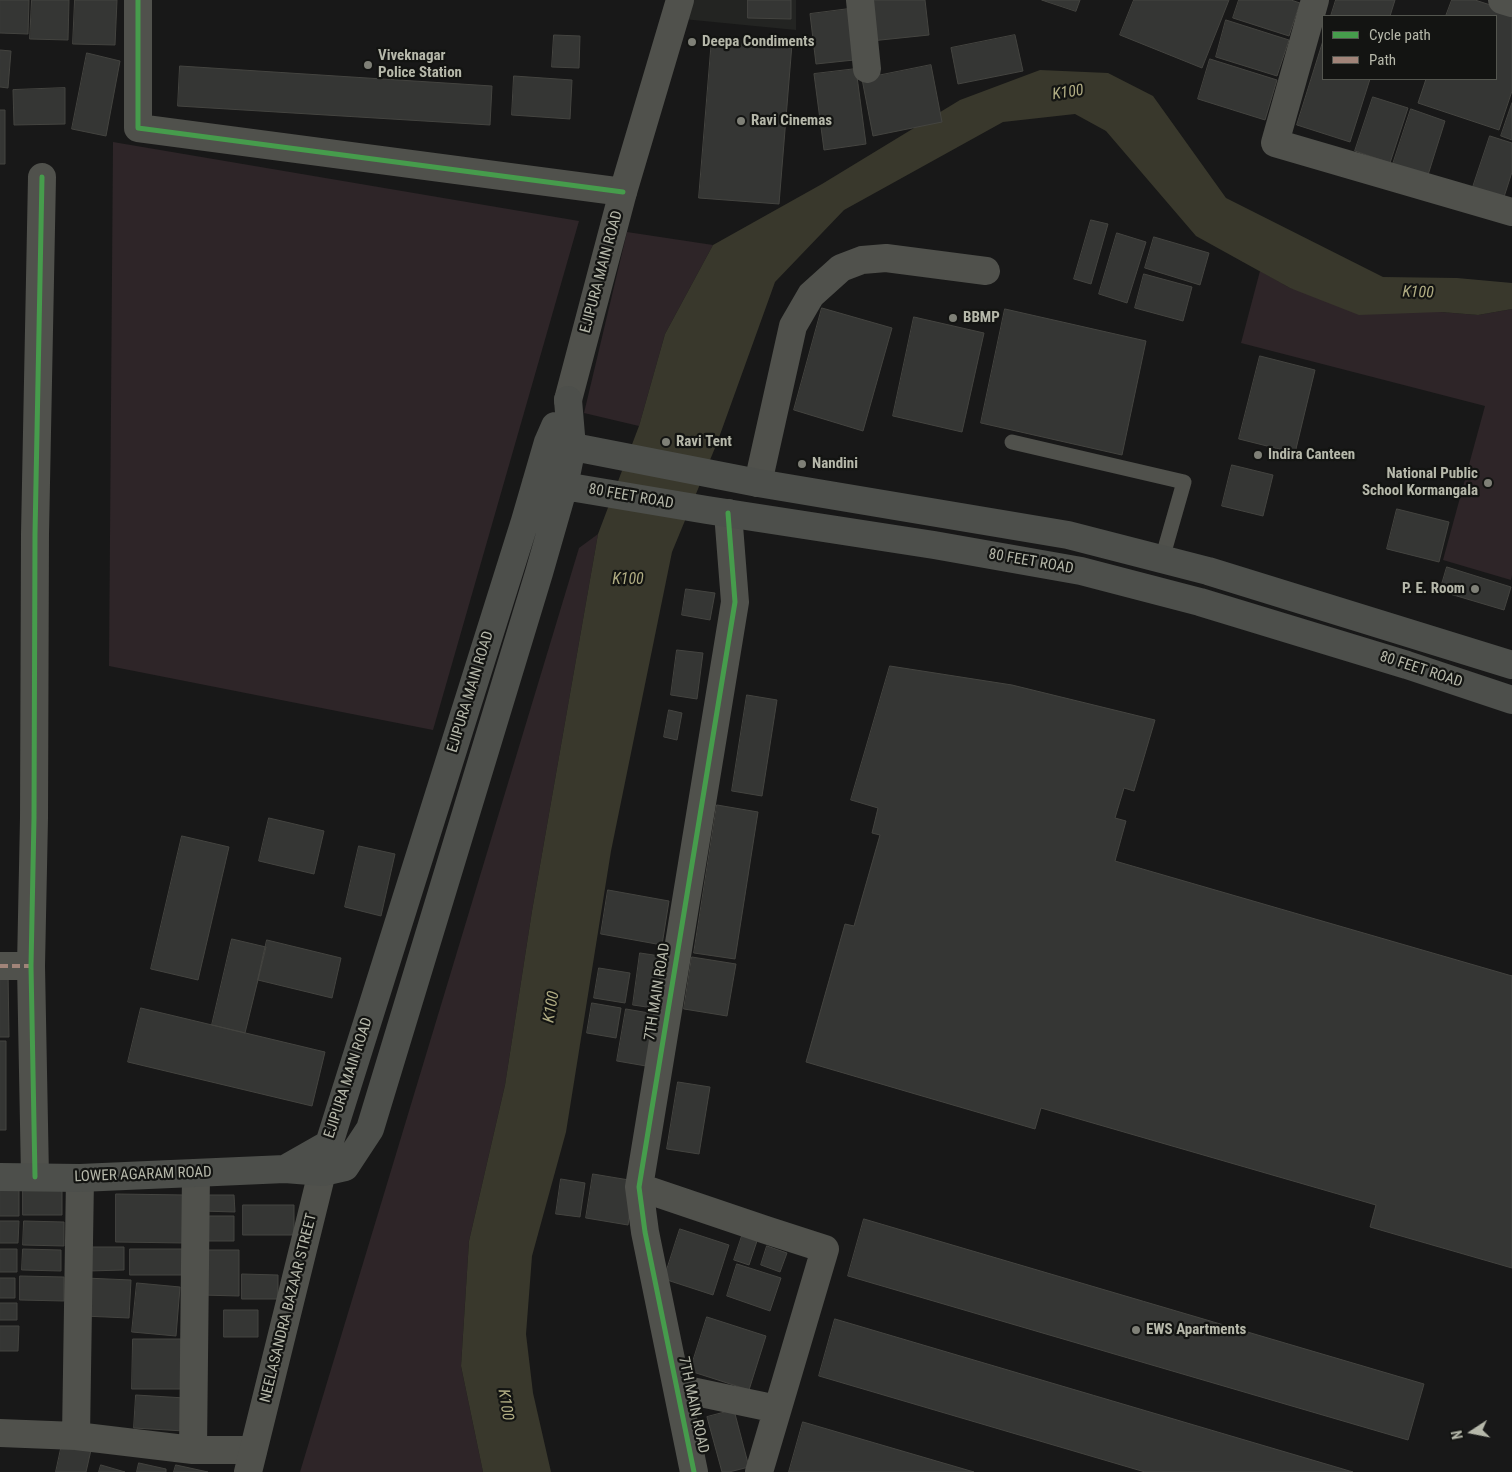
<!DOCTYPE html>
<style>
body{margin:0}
#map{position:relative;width:1512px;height:1472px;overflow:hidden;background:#181818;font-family:"Roboto Condensed",sans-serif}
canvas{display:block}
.legend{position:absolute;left:1322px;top:15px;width:175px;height:65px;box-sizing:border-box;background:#131412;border:1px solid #54564f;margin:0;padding:6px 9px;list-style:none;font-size:15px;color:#b6b8aa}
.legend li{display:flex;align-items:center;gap:10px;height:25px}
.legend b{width:25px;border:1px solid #54564f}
.north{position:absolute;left:1447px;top:1407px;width:50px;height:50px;-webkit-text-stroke:4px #131412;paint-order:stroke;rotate:259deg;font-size:14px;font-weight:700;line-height:20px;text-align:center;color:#b6b8aa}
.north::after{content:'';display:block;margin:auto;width:18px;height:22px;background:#b6b8aa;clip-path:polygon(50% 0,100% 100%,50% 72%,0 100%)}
</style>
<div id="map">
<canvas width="1512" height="1472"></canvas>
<ul class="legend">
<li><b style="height:6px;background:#469c4c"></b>Cycle path</li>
<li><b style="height:6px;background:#a18479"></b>Path</li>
</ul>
<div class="north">N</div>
</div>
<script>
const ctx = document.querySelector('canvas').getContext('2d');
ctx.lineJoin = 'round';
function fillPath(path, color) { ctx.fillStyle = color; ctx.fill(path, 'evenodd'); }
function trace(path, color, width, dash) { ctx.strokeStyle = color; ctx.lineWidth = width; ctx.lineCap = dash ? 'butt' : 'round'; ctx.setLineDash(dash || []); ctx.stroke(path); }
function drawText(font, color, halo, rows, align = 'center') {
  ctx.font = font + ' "Roboto Condensed",sans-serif'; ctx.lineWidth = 4.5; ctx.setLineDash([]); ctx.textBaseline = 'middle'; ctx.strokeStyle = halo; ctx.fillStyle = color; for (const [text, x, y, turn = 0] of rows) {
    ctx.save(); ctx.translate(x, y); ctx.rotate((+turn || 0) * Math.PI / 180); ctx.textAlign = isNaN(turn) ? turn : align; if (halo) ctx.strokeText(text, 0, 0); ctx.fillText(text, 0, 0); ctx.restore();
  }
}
fillPath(new Path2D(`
 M 688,0 L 796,0 L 796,30 L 683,19 Z`), '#232422');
fillPath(new Path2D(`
 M 113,142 L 579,221 L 433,730 L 109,666 Z
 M 627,232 L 713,245 L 665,334 L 639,426 L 584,413 Z
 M 1260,271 L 1290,288 L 1441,312 L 1478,315 L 1512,309 L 1512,575 L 1511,580 L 1443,560 L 1485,406 L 1241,343 Z
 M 598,534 L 532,911 L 505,1085 L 469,1241 L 461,1366 L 483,1472 L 300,1472 L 579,548 Z`), '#2e2528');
fillPath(new Path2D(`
 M 1040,70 L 1108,73 L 1153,96 L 1226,198 L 1383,277 L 1457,278 L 1512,283 L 1512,309 L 1478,315 L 1441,312 L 1359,315 L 1290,288 L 1196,236 L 1106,131 L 1075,114 L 1003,122 L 844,210 L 775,282 L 717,443 L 672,552 L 611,851 L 566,1132 L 532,1256 L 526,1334 L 533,1393 L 551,1472 L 483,1472 L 461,1366 L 469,1241 L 505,1085 L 532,911 L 598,534 L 639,426 L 665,334 L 713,245 L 822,184 L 960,100 Z`), '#39382c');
const building = new Path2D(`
 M 0,0 L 29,0 L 28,34 L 0,33 Z
 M 32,0 L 69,0 L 68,40 L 30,39 Z
 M 75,0 L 117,0 L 115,45 L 73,44 Z
 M 748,0 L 791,0 L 791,19 L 748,18 Z
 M 867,0 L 925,0 L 929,35 L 871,41 Z
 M 1042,0 L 1080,0 L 1076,11 Z
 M 1134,0 L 1229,0 L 1202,68 L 1120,35 Z
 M 1239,0 L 1291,0 L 1300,3 L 1289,36 L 1233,18 Z
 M 1336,0 L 1395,0 L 1390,16 L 1331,16 Z
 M 1452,0 L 1475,0 L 1512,12 L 1512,91 L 1499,130 L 1418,103 L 1426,79 L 1496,79 L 1496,16 L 1446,16 Z
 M 849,9 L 854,60 L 816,64 L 810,14 Z
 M 1226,20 L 1289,40 L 1277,76 L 1216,57 Z
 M 554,35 L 580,36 L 579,68 L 552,67 Z
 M 1015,35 L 1023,71 L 958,84 L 951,48 Z
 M 712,38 L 792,44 L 779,204 L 699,198 Z
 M 1323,41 L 1323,79 L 1370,79 L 1350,142 L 1297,125 Z
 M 0,50 L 11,51 L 8,88 L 0,87 Z
 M 87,53 L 120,61 L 106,136 L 72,129 Z
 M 1210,59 L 1277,80 L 1265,120 L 1198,99 Z
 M 931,65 L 942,122 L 873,136 L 862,79 Z
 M 180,66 L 492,86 L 490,125 L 178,106 Z
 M 856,69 L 866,144 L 824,150 L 814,74 Z
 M 514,76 L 572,80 L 570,119 L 512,115 Z
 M 65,88 L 65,124 L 14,125 L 13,90 Z
 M 1373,97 L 1408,108 L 1390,163 L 1355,151 Z
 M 1512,103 L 1512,140 L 1501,136 Z
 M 1411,109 L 1445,121 L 1428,175 L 1393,164 Z
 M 0,110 L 5,110 L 5,164 L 0,164 Z
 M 1490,136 L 1512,143 L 1512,172 L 1504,197 L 1473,187 Z
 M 1091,220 L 1108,224 L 1091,284 L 1074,279 Z
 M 1117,233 L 1146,242 L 1127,303 L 1099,294 Z
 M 1154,237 L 1209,253 L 1200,285 L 1145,268 Z
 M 1144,274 L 1192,287 L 1183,321 L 1135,308 Z
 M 822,308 L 892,328 L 863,431 L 794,410 Z
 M 1005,309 L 1146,341 L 1122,455 L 981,423 Z
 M 914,317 L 984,333 L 962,432 L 893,416 Z
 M 1260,356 L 1315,370 L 1295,453 L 1239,439 Z
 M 1232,465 L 1273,475 L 1263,516 L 1222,506 Z
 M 1397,509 L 1449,522 L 1439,562 L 1387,549 Z
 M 1447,567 L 1511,587 L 1504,610 L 1440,591 Z
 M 686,589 L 715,593 L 710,620 L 682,615 Z
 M 677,650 L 703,653 L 697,699 L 671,695 Z
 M 890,666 L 1012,685 L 1155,720 L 1134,791 L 1124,788 L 1115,818 L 1126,821 L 1115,861 L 1512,976 L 1512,975 L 1512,1268 L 1370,1227 L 1376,1205 L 1041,1108 L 1035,1129 L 806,1062 L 845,924 L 854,926 L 880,835 L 872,833 L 878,808 L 851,800 Z
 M 747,695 L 777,700 L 762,796 L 732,791 Z
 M 669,710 L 682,713 L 677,740 L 664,737 Z
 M 717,805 L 758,812 L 735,959 L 694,953 Z
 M 269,818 L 324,831 L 314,874 L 259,861 Z
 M 182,836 L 229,847 L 198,980 L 151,969 Z
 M 359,846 L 395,854 L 381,916 L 345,907 Z
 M 608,890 L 669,901 L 662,945 L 601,934 Z
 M 232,939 L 266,947 L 245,1033 L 212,1025 Z
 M 267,940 L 341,958 L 332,998 L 258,980 Z
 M 640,953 L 667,957 L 660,1009 L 633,1005 Z
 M 692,957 L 736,964 L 727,1016 L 684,1009 Z
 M 599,968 L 630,973 L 625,1003 L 594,998 Z
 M 0,971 L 8,971 L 9,1037 L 0,1037 Z
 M 592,1003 L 621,1008 L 616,1038 L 587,1033 Z
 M 141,1008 L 325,1052 L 312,1106 L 128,1062 Z
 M 626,1009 L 655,1014 L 646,1066 L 617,1061 Z
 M 0,1041 L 6,1041 L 6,1130 L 0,1130 Z
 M 678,1082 L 710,1087 L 699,1154 L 667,1149 Z
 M 593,1174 L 635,1181 L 628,1225 L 586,1218 Z
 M 561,1179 L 585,1183 L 580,1217 L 556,1214 Z
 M 0,1186 L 19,1187 L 19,1216 L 0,1216 Z
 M 23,1186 L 62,1187 L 62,1215 L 23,1215 Z
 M 116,1194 L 186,1195 L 185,1243 L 116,1242 Z
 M 201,1195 L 234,1195 L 235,1212 L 201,1211 Z
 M 243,1205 L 294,1205 L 294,1235 L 243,1235 Z
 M 199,1216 L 234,1216 L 234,1241 L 199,1241 Z
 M 864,1219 L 1424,1384 L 1408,1440 L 848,1276 Z
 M 0,1221 L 19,1221 L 18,1243 L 0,1243 Z
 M 24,1221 L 64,1222 L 64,1246 L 23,1245 Z
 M 680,1229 L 729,1245 L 713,1295 L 664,1279 Z
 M 744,1230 L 759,1235 L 749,1265 L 734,1260 Z
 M 767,1246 L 787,1253 L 780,1272 L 761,1265 Z
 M 89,1247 L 124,1247 L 124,1270 L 89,1271 Z
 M 0,1249 L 17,1249 L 17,1272 L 0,1272 Z
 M 23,1249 L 61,1250 L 61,1271 L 22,1270 Z
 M 130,1249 L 185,1249 L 185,1275 L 130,1275 Z
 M 201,1250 L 239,1250 L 239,1296 L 201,1295 Z
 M 737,1264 L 781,1278 L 770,1311 L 727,1296 Z
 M 242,1274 L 278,1275 L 278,1299 L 242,1299 Z
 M 20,1276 L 64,1277 L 64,1301 L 20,1300 Z
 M 0,1278 L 15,1278 L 15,1298 L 0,1298 Z
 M 85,1278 L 131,1280 L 129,1318 L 83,1316 Z
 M 137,1283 L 180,1287 L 176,1336 L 132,1332 Z
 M 0,1303 L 17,1303 L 17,1320 L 0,1320 Z
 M 224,1310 L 258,1310 L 258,1337 L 224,1337 Z
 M 707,1317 L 766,1336 L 749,1390 L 690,1371 Z
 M 835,1319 L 1353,1472 L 1145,1472 L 819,1376 Z
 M 0,1326 L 19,1326 L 18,1351 L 0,1351 Z
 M 133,1339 L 181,1339 L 181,1389 L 132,1389 Z
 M 136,1395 L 185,1398 L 184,1431 L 134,1428 Z
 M 734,1410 L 749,1467 L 729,1472 L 722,1472 L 707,1417 Z
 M 803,1422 L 974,1472 L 789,1472 Z
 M 62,1444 L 91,1450 L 86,1472 L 56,1472 Z
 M 139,1463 L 166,1469 L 166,1472 L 137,1472 Z
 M 101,1465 L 125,1472 L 99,1472 Z
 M 176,1465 L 208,1472 L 174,1472 Z`);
fillPath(building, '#353634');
trace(building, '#444440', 1);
trace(new Path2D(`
 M 1012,442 L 1184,482 L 1162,559`), '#50514c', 15);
trace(new Path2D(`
 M 138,0 L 138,128 L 623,192
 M 860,0 L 867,69
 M 1315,0 L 1275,143 L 1512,212
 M 1502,0 L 1512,3
 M 758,483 L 793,326 L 811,295 L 841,268 L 862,260 L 886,258 L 986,271
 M 0,966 L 31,966
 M 35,1177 L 31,966 L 34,818 L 35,534 L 42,177
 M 639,1187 L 766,1230 L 825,1249 L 759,1472
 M 677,1388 L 777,1409
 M 0,1433 L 76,1436 L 193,1450 L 253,1450
 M 76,1436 L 80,1178
 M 193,1450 L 196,1173
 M 694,1472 L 645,1232 L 639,1187 L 735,602 L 728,513`), '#50514c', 28);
trace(new Path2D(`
 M 568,400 L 623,192 L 680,0
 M 248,1472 L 328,1148`), '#50514c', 28);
trace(new Path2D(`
 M 548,442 L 758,483 L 1068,535 L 1208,571 L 1512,665
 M 536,483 L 564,486 L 707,510 L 934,545 L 1081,571 L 1200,602 L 1407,665 L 1512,700
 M 285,1169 L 329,1144 L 525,521 L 548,442 L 555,426
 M 0,1177 L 80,1178 L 285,1169 L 323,1172 L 345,1167 L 370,1129 L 539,573 L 564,486 L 572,447 L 568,400`), '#4d4f4b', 28);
trace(new Path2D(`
 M 0,966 L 31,966`), '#a18479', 4, [8, 4]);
trace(new Path2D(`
 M 138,0 L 138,128 L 623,192
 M 35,1177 L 31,966 L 34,818 L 35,534 L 42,177
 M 694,1472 L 645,1232 L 639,1187 L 735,602 L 728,513`), '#469c4c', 5);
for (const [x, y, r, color] of [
 [692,42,5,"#7f8077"],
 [368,65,5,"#7f8077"],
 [741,121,5,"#7f8077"],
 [953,318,5,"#7f8077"],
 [666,442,5,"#7f8077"],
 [1258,455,5,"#7f8077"],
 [802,464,5,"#7f8077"],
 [1488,483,5,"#7f8077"],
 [1475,589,5,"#7f8077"],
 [1136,1330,5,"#7f8077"]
]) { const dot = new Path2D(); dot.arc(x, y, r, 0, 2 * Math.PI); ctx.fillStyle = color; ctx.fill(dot); trace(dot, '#131412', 2); }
drawText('bold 15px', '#b6b8aa', '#131412', [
 ["Deepa Condiments",702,42],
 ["Viveknagar",378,56],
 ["Police Station",378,73],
 ["Ravi Cinemas",751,121],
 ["BBMP",963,318],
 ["Ravi Tent",676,442],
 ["Indira Canteen",1268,455],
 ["Nandini",812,464],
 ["National Public",1478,474,"right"],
 ["School Kormangala",1478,491,"right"],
 ["P. E. Room",1465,589,"right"],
 ["EWS Apartments",1146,1330]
], 'left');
drawText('15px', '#b6b8aa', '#131412', [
 ["EJIPURA MAIN ROAD",602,272,-75],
 ["80 FEET ROAD",631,497,10],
 ["80 FEET ROAD",1031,562,10],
 ["80 FEET ROAD",1421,670,18],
 ["EJIPURA MAIN ROAD",471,692,-73],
 ["7TH MAIN ROAD",658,992,-81],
 ["EJIPURA MAIN ROAD",349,1078,-72],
 ["LOWER AGARAM ROAD",143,1175,-2],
 ["NEELASANDRA BAZAAR STREET",289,1308,-76],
 ["7TH MAIN ROAD",693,1405,78]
]);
drawText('italic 16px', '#b1ad83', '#131412', [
 ["K100",1068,93,-8],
 ["K100",1418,293,2],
 ["K100",628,580],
 ["K100",552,1007,-80],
 ["K100",505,1405,81]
]);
</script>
